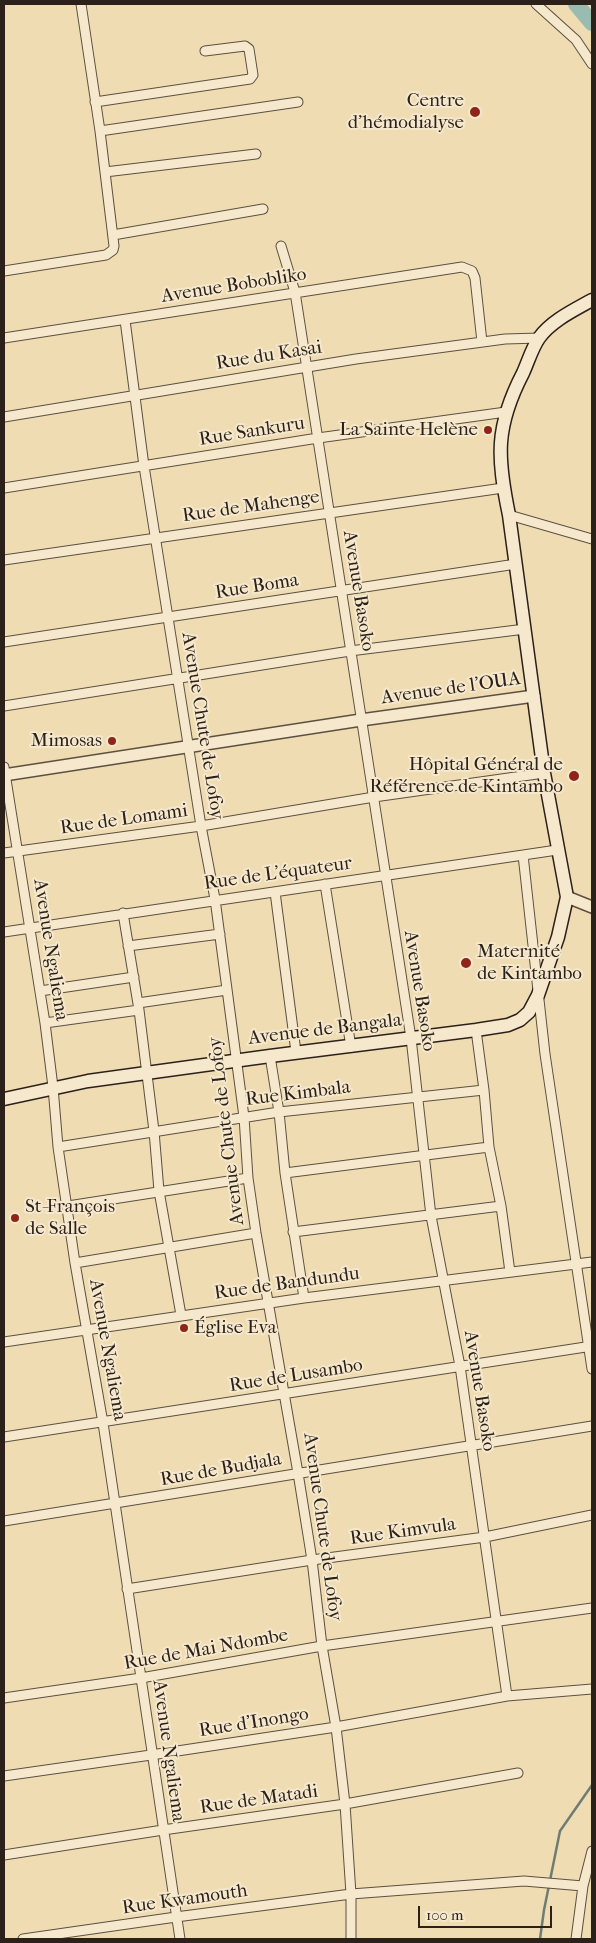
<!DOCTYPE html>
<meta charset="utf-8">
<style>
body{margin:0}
#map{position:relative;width:596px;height:1943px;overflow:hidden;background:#efdcb2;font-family:"IM FELL French Canon",serif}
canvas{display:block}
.frame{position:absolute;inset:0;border:5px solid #2c211a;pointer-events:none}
.scale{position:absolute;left:418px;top:1906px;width:134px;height:22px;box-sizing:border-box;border:2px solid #2c211a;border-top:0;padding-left:6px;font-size:15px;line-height:18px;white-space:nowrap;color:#2c211a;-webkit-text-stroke:4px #f5e8cd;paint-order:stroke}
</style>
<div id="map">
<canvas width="596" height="1943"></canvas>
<div class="frame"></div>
<div class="scale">100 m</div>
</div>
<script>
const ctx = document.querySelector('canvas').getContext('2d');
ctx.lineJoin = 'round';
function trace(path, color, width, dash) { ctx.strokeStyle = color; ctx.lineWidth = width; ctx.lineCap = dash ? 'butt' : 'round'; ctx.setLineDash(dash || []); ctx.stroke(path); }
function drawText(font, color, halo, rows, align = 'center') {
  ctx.font = font + ' "IM FELL French Canon",serif'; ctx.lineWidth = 4; ctx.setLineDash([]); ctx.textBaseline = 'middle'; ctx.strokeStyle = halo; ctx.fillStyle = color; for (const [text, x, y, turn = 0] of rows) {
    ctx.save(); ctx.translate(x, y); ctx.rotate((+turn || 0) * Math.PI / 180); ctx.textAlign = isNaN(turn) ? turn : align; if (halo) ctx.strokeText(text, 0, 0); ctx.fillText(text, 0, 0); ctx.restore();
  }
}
trace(new Path2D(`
 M 540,1939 L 544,1910 L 560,1831 L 592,1785`), '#6e7d74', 2.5);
trace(new Path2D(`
 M 576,4 L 592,23`), '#9abbb0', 16);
const minor = new Path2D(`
 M 536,4 L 576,40 L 592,64
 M 95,102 L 250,79 L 253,75 L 249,49 L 245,46 L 205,51
 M 100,131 L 298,102
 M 105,172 L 256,154
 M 113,235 L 263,209
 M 281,246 L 295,292 L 411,1038 L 431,1216 L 460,1366 L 507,1696
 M 4,271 L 106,255 L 113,250 L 114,246 L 100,131 L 81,4
 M 125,320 L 144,466 L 201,826 L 215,899 L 244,1117 L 248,1178 L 256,1233 L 298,1473 L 312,1560 L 322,1646 L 336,1727 L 345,1804 L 351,1894 L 351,1939
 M 4,338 L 462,267 L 472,271 L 475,278 L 482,342
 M 4,417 L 356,359 L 505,339 L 540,338
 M 4,488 L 318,438 L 506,412
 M 509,515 L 592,539
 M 4,560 L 503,488
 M 4,642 L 516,564
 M 4,706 L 350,651 L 525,629
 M 4,767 L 45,1023 L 53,1087 L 58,1147 L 75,1263 L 103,1423 L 180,1939
 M 4,853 L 201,826 L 374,797 L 544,773
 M 523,855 L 545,1054 L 592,1369
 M 325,884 L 351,1047
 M 275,892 L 296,1052
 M 123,913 L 139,1010 L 154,1131 L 159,1191 L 181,1315
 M 4,932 L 557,850
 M 128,946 L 220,934
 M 40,991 L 134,977
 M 138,1003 L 227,990
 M 45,1023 L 139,1010
 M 476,1030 L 484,1090 L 489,1147 L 501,1206 L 510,1272
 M 270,1056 L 279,1112 L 285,1173 L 304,1298
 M 58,1147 L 279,1112 L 484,1090
 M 285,1173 L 489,1147
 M 68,1206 L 248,1178
 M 293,1232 L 501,1206
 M 75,1263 L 256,1233
 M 4,1342 L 304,1298 L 592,1262
 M 4,1437 L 592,1346
 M 4,1521 L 592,1426
 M 127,1589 L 312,1560 L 485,1537 L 592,1515
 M 4,1698 L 141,1678 L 322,1646 L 592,1608
 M 4,1776 L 151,1755 L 336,1727 L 507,1696 L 592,1689
 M 4,1855 L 163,1830 L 345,1804 L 518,1773
 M 23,1939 L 176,1917 L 351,1894 L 524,1881 L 583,1886
 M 576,1939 L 583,1886 L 592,1851`);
const tertiary = new Path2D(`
 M 4,775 L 361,720 L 534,696
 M 567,897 L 592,907`);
const secondary = new Path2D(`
 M 4,1099 L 88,1081 L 270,1056 L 476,1030 L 508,1025 L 520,1020 L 529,1012 L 538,995 L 558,937 L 567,897 L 544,773 L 509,515 C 497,457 495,427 523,373 C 528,362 532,348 539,338 C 551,321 574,310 592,300`);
trace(minor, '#5d5040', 11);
trace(tertiary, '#5d5040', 14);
trace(secondary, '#2c211a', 15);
trace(minor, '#f5e8cd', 9);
trace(tertiary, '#f5e8cd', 11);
trace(secondary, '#f5e8cd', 12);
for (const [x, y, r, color] of [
 [475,112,6,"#8f2418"],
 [488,430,5,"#8f2418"],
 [112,741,5,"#8f2418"],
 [574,776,6,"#8f2418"],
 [466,963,6,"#8f2418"],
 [15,1218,5,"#8f2418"],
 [184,1328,5,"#8f2418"]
]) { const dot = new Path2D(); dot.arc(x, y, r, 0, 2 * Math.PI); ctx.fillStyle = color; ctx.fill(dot); trace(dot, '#f5e8cd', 2); }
drawText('19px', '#2c211a', '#f5e8cd', [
 ["Centre",464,101],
 ["d'hémodialyse",464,123],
 ["La Sainte Helène",478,430],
 ["Mimosas",102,741],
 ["Hôpital Général de",563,765],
 ["Référence de Kintambo",563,787],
 ["Maternité",477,952,"left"],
 ["de Kintambo",477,974,"left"],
 ["St-François",25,1207,"left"],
 ["de Salle",25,1229,"left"],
 ["Église Eva",194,1328,"left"]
], 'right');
drawText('19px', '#2c211a', '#f5e8cd', [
 ["Avenue Bobobliko",234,286,-9],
 ["Rue du Kasai",269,356,-9],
 ["Rue Sankuru",252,432,-9],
 ["Rue de Mahenge",251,507,-8],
 ["Rue Boma",257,587,-9],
 ["Avenue Basoko",358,591,81],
 ["Avenue de l’OUA",451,689,-8],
 ["Avenue Chute de Lofoy",202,726,81],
 ["Rue de Lomami",124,820,-8],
 ["Rue de L'équateur",278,874,-8],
 ["Avenue Ngaliema",50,950,81],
 ["Avenue Basoko",419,991,81],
 ["Avenue de Bangala",325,1030,-7],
 ["Rue Kimbala",298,1094,-7],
 ["Avenue Chute de Lofoy",227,1131,-97],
 ["Rue de Bandundu",287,1284,-8],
 ["Avenue Ngaliema",107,1350,80],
 ["Rue de Lusambo",296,1376,-9],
 ["Avenue Basoko",479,1391,81],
 ["Rue de Budjala",221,1470,-10],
 ["Avenue Chute de Lofoy",322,1527,82],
 ["Rue Kimvula",403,1532,-8],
 ["Rue de Mai Ndombe",206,1650,-10],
 ["Rue d'Inongo",254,1723,-9],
 ["Avenue Ngaliema",168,1751,82],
 ["Rue de Matadi",259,1800,-8],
 ["Rue Kwamouth",185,1900,-8]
]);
</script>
